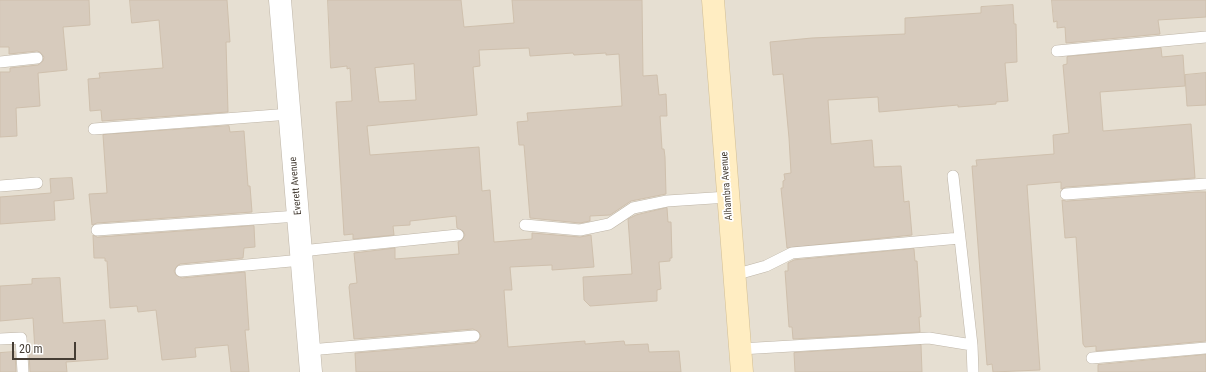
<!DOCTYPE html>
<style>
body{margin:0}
#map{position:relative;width:1206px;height:372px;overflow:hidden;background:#f2ede4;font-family:"Roboto Condensed",sans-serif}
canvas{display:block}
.scale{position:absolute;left:12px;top:342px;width:64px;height:18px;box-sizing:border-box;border:2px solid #453d34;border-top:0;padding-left:5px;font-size:12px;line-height:14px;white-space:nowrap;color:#453d34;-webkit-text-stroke:3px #fff;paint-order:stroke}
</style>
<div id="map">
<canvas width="1206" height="372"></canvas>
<div class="scale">20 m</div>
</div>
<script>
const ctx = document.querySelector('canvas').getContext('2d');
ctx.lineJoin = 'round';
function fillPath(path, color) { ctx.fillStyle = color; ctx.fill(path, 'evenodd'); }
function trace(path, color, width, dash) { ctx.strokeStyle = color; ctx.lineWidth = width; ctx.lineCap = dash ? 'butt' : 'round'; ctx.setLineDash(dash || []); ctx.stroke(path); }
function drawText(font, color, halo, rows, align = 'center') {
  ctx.font = font + ' "Roboto Condensed",sans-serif'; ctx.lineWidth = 3.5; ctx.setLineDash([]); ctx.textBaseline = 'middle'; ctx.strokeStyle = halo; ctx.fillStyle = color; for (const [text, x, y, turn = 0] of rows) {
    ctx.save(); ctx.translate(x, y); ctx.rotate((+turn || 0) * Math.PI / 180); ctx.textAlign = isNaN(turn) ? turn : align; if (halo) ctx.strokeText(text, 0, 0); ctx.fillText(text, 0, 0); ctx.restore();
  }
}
fillPath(new Path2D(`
 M 0,0 L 1206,0 L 1206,372 L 0,372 Z`), '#e6dfd2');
const building = new Path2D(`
 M 0,0 L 89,0 L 90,25 L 63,27 L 67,70 L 38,73 L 40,106 L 16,108 L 17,136 L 0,137 L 0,72 L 10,72 L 10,68 L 38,65 L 43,61 L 44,57 L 40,52 L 37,51 L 9,54 L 9,47 L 0,47 Z
 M 130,0 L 227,0 L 230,42 L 226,42 L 228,112 L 102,121 L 101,110 L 90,111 L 88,79 L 100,78 L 99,73 L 163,68 L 159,20 L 132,23 Z
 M 328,0 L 461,0 L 464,27 L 514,23 L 512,0 L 642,0 L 643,76 L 657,75 L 659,95 L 666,94 L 667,116 L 660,116 L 662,149 L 664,149 L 665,157 L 666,194 L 631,201 L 610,215 L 590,216 L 590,221 L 580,223 L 530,218 L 524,145 L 519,145 L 517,122 L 528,121 L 527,113 L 622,106 L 619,54 L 606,55 L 606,53 L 574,55 L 573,53 L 530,56 L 529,48 L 479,50 L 480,66 L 473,67 L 477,115 L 367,126 L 370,155 L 479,147 L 482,191 L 490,190 L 494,242 L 532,239 L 532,233 L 580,237 L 591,235 L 594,267 L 552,270 L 552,265 L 510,267 L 512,290 L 504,290 L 508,347 L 585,341 L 585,344 L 624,341 L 625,345 L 648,344 L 649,352 L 679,351 L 681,372 L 356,372 L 355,353 L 475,343 L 478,341 L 481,336 L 479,332 L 473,329 L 354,339 L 349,287 L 350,284 L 357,283 L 354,253 L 395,248 L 395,259 L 459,254 L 458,242 L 462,240 L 465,235 L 463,231 L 457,228 L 456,216 L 410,221 L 410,225 L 393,226 L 394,235 L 353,239 L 353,234 L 344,235 L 336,102 L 352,101 L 350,68 L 347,69 L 347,66 L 331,68 ZM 414,64 L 416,100 L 379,102 L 375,68 Z
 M 1052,0 L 1206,0 L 1206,17 L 1158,20 L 1160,34 L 1066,43 L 1065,27 L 1057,28 L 1057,21 L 1054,22 Z
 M 1013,5 L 1014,24 L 1016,24 L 1017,62 L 1005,63 L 1008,101 L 996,102 L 996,104 L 958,107 L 958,105 L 879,112 L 878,97 L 828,100 L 831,144 L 872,140 L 874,167 L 901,166 L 904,202 L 909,201 L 912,235 L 787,248 L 781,188 L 783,188 L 783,181 L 785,180 L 784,174 L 791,173 L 789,138 L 783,74 L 773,75 L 770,42 L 812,38 L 905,34 L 905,18 L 981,13 L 981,7 Z
 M 1161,48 L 1162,57 L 1183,55 L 1185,86 L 1100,92 L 1103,131 L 1191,124 L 1195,178 L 1066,187 L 1061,189 L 1061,182 L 1027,185 L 1040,370 L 993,372 L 992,364 L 987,365 L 972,166 L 977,166 L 976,160 L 1054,154 L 1053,135 L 1069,133 L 1063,65 L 1067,64 L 1067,57 Z
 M 1206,73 L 1206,105 L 1187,106 L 1185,75 Z
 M 229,126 L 230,132 L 244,131 L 248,186 L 250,186 L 252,212 L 97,223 L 92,225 L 89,194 L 107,193 L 103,135 Z
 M 72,178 L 74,199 L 54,201 L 55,220 L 0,224 L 0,197 L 51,193 L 50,179 Z
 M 1197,192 L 1206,192 L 1206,341 L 1096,351 L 1096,346 L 1085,347 L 1083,344 L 1076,237 L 1065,238 L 1062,200 L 1066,201 Z
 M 667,208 L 668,222 L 671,222 L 672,258 L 670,258 L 670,261 L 659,262 L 661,289 L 657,290 L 657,301 L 590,306 L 584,300 L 583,277 L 632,274 L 628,219 L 636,215 Z
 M 254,226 L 255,247 L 244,248 L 243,258 L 180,264 L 177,266 L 174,271 L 176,275 L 182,278 L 245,272 L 249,330 L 245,330 L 249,372 L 231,372 L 228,345 L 195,348 L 196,357 L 162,360 L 156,310 L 138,312 L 137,306 L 110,308 L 107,261 L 105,261 L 105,258 L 94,258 L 93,235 L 97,237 Z
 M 914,249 L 915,261 L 917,261 L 921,317 L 919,317 L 920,332 L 793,339 L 792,327 L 789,327 L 785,271 L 788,271 L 788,263 L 794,260 Z
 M 60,278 L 63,323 L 105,320 L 108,359 L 66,362 L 67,372 L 30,372 L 29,351 L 35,351 L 33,318 L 0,321 L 0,286 L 32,284 L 32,279 Z
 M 921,345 L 922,372 L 795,372 L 794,353 Z
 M 15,352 L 16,372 L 0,372 L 0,353 Z
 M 1206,355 L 1206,372 L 1098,372 L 1098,365 Z`);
fillPath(building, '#d7cbbd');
trace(building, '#cfc0ad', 1);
const lane = new Path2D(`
 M 1057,51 L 1206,37
 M 0,62 L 37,58
 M 94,129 L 290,114
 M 953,176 L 972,345 L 973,372
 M 0,186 L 37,183
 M 1066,194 L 1206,184
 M 525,225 L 580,230 L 609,224 L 633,208 L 667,201 L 728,197
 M 97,230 L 298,216
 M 301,251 L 458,235
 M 181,271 L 302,260
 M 734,275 L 766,266 L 792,253 L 960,238
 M 0,339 L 21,338 L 23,372
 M 740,349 L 929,338 L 972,345
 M 309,350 L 474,336
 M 1092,358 L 1206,348`);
const street = new Path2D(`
 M 280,0 L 311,372`);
const secondary = new Path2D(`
 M 713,0 L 742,372`);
trace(lane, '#beb5a7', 12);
trace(street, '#beb5a7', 23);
trace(secondary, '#d3bf94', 23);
trace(lane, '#fff', 11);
trace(street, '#fff', 22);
trace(secondary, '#ffedc2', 22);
drawText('10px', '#453d34', '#fff', [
 ["Everett Avenue",296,186,-95],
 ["Alhambra Avenue",727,186,-94]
]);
</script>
